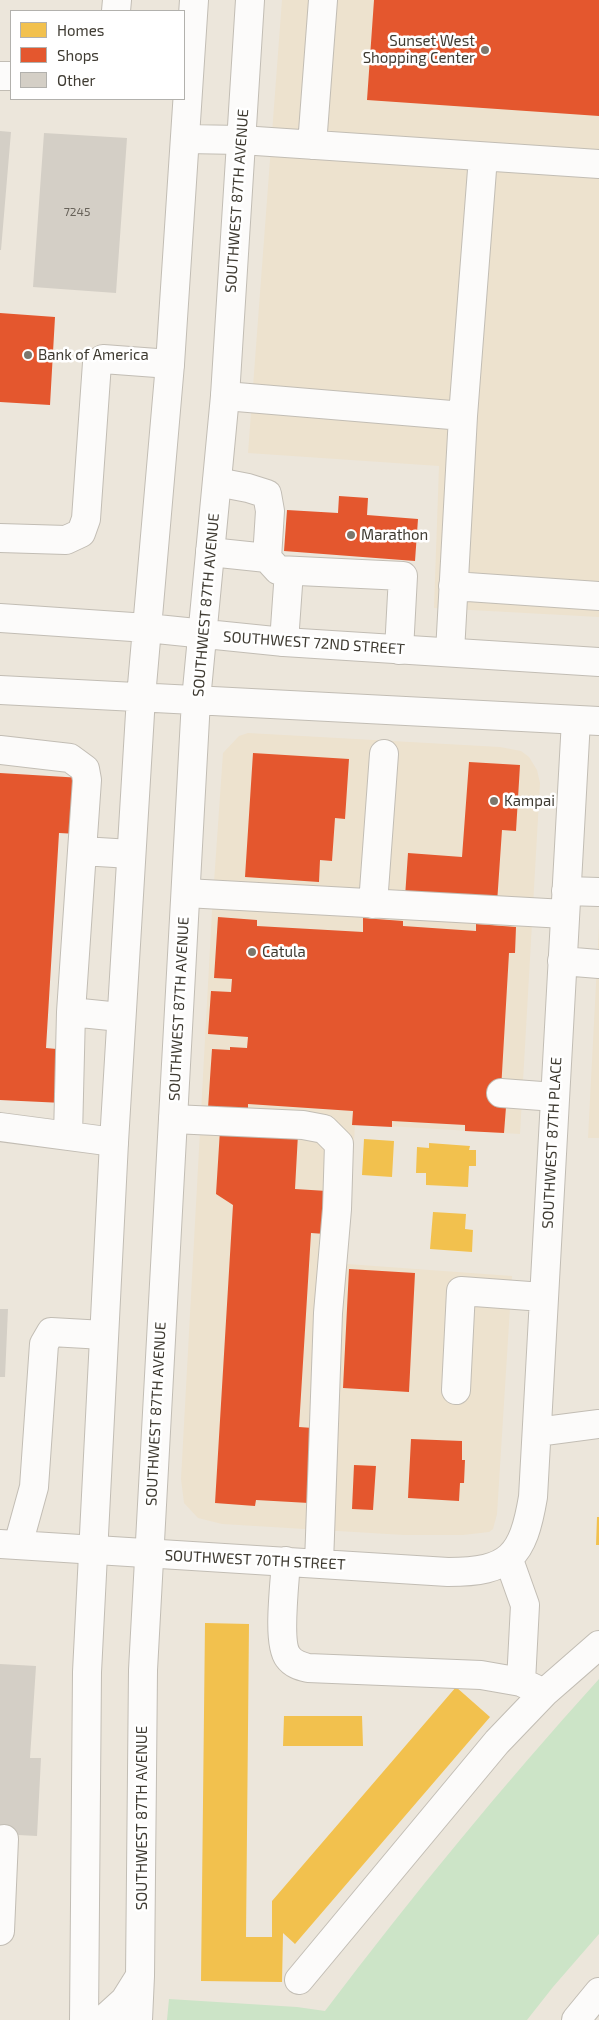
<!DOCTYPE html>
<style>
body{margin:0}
#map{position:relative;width:599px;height:2020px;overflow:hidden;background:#ece6db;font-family:"Exo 2",sans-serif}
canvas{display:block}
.legend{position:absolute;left:10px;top:10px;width:175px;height:90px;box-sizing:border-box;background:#fff;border:1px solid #b2b1ad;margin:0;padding:6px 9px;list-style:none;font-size:15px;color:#3f3b32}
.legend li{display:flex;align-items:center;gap:10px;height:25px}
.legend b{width:25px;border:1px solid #b2b1ad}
</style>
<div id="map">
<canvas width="599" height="2020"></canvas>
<ul class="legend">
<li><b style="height:14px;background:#f2c14e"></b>Homes</li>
<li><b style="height:14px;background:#e4572e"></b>Shops</li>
<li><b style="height:14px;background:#d4cfc6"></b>Other</li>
</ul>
</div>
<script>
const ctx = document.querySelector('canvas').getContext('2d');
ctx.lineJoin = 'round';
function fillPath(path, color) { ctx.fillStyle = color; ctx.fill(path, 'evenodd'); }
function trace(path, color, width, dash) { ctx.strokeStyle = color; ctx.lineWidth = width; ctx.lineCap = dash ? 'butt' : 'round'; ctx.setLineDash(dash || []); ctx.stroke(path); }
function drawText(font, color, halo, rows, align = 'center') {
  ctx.font = font + ' "Exo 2",sans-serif'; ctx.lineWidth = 5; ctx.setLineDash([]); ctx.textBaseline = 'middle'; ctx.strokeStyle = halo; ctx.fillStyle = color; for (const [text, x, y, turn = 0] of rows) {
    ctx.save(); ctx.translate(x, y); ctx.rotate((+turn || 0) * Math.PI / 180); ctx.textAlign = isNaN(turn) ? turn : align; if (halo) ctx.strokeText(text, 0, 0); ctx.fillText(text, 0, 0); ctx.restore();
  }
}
fillPath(new Path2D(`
 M 282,0 L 599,0 L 599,617 L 434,608 L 439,466 L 248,453 Z
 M 248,733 L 500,747 L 521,751 L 529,757 L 537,770 L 540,783 L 520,1134 L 355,1124 L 347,1264 L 512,1276 L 497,1514 L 493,1529 L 489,1532 L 463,1535 L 404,1535 L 222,1524 L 198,1518 L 184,1503 L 181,1479 L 212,911 L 223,753 L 239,736 Z
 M 599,926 L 599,1138 L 588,1138 Z`), '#ede2ce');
fillPath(new Path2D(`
 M 599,1679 L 599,1934 L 553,1987 L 527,2020 L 167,2020 L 169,1999 L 297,2007 L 325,2011 C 412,1896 503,1785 599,1679 Z`), '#cce4c7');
fillPath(new Path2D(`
 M 364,1139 L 394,1141 L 392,1177 L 362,1175 Z
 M 429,1143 L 470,1146 L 469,1150 L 476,1150 L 476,1166 L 469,1166 L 468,1187 L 426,1185 L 426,1173 L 416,1173 L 417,1147 L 429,1148 Z
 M 433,1212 L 466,1214 L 465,1229 L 473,1230 L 472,1252 L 430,1249 Z
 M 597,1517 L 599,1517 L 599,1545 L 596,1545 Z
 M 205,1623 L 249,1624 L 246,1937 L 272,1937 L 272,1901 L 456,1687 L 490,1717 L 295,1944 L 283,1933 L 282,1982 L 201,1981 Z
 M 284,1716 L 362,1716 L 363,1746 L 283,1746 Z`), '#f2c14e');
fillPath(new Path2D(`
 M 374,0 L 599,0 L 599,116 L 367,100 Z
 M 0,313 L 55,317 L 50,405 L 0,402 Z
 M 339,496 L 368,498 L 367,515 L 418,519 L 415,561 L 284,551 L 287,510 L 338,513 Z
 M 253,753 L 349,759 L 345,819 L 335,818 L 332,861 L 320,860 L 319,882 L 245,877 Z
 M 469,762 L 520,765 L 516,831 L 502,830 L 497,903 L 405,897 L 408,853 L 462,857 Z
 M 0,773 L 82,778 L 78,834 L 59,833 L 46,1048 L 67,1050 L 63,1103 L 0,1100 Z
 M 218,917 L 257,920 L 257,926 L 363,932 L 363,918 L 403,921 L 403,926 L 476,931 L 476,924 L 516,927 L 515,953 L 509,953 L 500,1107 L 506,1107 L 504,1133 L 465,1131 L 465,1125 L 392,1121 L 392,1127 L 352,1125 L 353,1111 L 248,1104 L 248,1110 L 208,1108 L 212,1049 L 230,1050 L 230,1047 L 247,1048 L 248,1037 L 208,1034 L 211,991 L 231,992 L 232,979 L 214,978 Z
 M 220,1130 L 298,1134 L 295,1189 L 327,1191 L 325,1234 L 311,1233 L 299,1427 L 313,1428 L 309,1503 L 256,1500 L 255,1506 L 215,1503 L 233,1205 L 216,1194 Z
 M 349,1269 L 415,1273 L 409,1392 L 343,1388 Z
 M 411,1439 L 462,1441 L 462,1460 L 465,1460 L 464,1483 L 460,1483 L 459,1501 L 408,1498 Z
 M 354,1465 L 376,1466 L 373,1510 L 352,1509 Z`), '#e4572e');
fillPath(new Path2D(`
 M 0,131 L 11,132 L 1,250 L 0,250 Z
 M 44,133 L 127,138 L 116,293 L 33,287 Z
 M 0,1309 L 8,1309 L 5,1377 L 0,1377 Z
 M 0,1664 L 36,1666 L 30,1758 L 41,1758 L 37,1836 L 0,1834 Z`), '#d4cfc6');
const minor = new Path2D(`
 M 116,11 L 117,0
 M 0,76 L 11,76
 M 241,140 L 599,164
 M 312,145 L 323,0
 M 225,396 L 463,416
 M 0,538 L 66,540 L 81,533 L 86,519 L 97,363 L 103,359 L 170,364
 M 210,552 L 267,558 L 270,511 L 267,494 L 248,488 L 217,482
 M 267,558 L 278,570 L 403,576 L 399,650
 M 453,586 L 599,596
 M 284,642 L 289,571
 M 450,652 L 463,416 L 483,157
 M 0,750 L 70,758 L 85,769 L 87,780 L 82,851 L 131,854
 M 566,891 L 599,892
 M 186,893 L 565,914
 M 373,904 L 384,754
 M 562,961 L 599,964
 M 71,1012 L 120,1017
 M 501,1093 L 555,1097
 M 173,1119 L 303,1125 L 324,1129 L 339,1144 L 337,1209 L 328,1313 L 319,1563
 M 0,1127 L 114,1142
 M 68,1136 L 71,1012 L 82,851
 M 456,1390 L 461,1291 L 543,1297
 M 537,1432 L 599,1424
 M 0,1544 L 448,1572 C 510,1572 523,1556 533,1497 L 576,720
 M 18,1545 L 34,1487 L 44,1344 L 51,1332 L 104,1335
 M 509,1560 L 525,1605 L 521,1682
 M 286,1561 C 285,1581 277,1643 288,1657 C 293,1664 300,1666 308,1668 L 481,1675 L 521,1682 L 544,1693
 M 0,1931 L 4,1839
 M 299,1980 L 497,1742 L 544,1693 L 599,1645`);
const major = new Path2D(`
 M 186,139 L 241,140
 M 0,618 L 147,628 L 284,642 L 599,662
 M 0,690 L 599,721
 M 84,2020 L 87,1672 L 114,1142 L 141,697 L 170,364 L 194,0
 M 103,2020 L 125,2000 L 140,1976
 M 138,2020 L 140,1976 L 143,1670 L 173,1119 L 196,700 L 225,396 L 250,0`);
const highway = new Path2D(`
 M 576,2020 L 599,1992`);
trace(minor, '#c2bdb4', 30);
trace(major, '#c2bdb4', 30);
trace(highway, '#c2bdb4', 30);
trace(minor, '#fcfbfa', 28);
trace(major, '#fcfbfa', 28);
trace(highway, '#fcfbfa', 28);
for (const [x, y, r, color] of [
 [485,50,5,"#7c776d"],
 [28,355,5,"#7c776d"],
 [351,535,5,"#7c776d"],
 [494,801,5,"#7c776d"],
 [252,952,5,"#7c776d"]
]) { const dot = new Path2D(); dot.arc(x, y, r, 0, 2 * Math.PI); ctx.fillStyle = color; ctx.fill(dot); trace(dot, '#fff', 2); }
drawText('12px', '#676259', null, [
 ["7245",77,212]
]);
drawText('15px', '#3f3b32', '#fff', [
 ["Sunset West",475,41,"right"],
 ["Shopping Center",475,58,"right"],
 ["Bank of America",38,355],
 ["Marathon",361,535],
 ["Kampai",504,801],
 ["Catula",262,952]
], 'left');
drawText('15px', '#3f3b32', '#fff', [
 ["SOUTHWEST 87TH AVENUE",237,201,-86],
 ["SOUTHWEST 87TH AVENUE",206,605,-85],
 ["SOUTHWEST 72ND STREET",314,643,4],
 ["SOUTHWEST 87TH AVENUE",179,1009,-87],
 ["SOUTHWEST 87TH PLACE",552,1143,-87],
 ["SOUTHWEST 87TH AVENUE",156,1414,-87],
 ["SOUTHWEST 70TH STREET",255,1560,3],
 ["SOUTHWEST 87TH AVENUE",142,1818,-90]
]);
</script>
